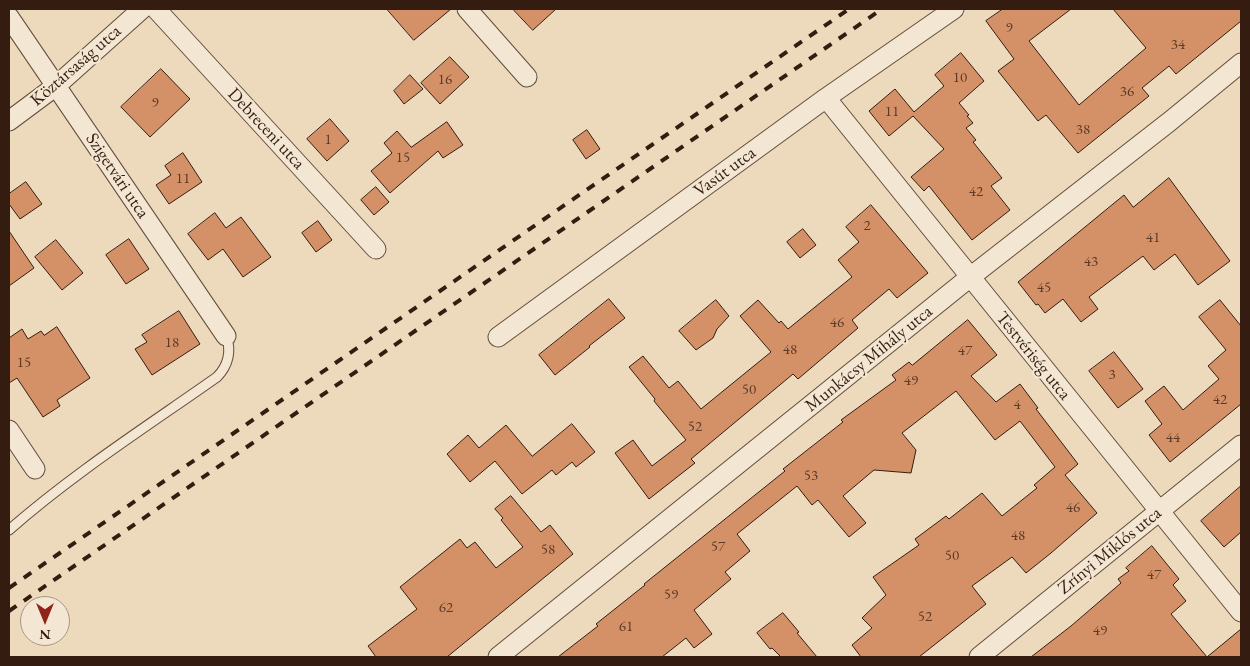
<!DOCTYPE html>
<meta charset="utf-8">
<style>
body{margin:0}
#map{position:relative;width:1250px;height:666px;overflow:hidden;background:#edd9bc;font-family:"EB Garamond",serif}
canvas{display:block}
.frame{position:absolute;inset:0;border:10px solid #341d10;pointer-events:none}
.north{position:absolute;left:20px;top:596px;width:50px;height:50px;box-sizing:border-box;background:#f3e6d3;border:1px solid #a79685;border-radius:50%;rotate:180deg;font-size:14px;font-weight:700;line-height:20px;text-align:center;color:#341d10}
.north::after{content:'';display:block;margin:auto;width:18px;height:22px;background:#8f2418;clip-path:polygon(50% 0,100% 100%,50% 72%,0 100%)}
</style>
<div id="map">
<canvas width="1250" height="666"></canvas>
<div class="frame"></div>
<div class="north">N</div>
</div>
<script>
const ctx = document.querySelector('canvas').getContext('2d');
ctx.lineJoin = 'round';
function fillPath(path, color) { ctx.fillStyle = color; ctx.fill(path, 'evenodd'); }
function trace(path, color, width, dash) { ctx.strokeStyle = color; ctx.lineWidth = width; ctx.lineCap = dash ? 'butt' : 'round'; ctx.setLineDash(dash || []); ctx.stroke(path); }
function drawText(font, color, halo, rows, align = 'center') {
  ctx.font = font + ' "EB Garamond",serif'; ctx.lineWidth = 4.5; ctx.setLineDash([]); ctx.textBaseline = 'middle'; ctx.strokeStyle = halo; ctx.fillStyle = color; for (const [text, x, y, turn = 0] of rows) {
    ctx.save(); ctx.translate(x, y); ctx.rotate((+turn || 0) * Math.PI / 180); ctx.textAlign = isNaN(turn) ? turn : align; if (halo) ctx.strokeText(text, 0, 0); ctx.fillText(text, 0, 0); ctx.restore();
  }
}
const building = new Path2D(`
 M 387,9 L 451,9 L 414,40 Z
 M 513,9 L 556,9 L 533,30 Z
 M 1003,9 L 1071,9 L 1029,41 L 1079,105 L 1146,48 L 1113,9 L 1241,9 L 1241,21 L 1176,74 L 1169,66 L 1142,88 L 1149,96 L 1078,153 L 1046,115 L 1038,121 L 998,71 L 1014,59 L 986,21 Z
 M 961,53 L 984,81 L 959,103 L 969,115 L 967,116 L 973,123 L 966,128 L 976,140 L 973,142 L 1002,178 L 991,186 L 1010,210 L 972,240 L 929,186 L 924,191 L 911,177 L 944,149 L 913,116 L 889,136 L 869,111 L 895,89 L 914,112 L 944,86 L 935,75 Z
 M 450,57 L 469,77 L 440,104 L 421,83 Z
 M 161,69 L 190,99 L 150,137 L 121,107 Z
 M 410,75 L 423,89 L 404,104 L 394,91 Z
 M 330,119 L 349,141 L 327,161 L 307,139 Z
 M 447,122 L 463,145 L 443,158 L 438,151 L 390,193 L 371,171 L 392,153 L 384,143 L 397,131 L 411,147 Z
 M 587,130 L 600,149 L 586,159 L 573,140 Z
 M 183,153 L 202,182 L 169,204 L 156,185 L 171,175 L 165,166 Z
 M 1169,178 L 1230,261 L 1198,285 L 1175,254 L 1154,270 L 1143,256 L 1089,297 L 1098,309 L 1081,322 L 1063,299 L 1045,313 L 1038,304 L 1036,305 L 1018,282 L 1124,195 L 1133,207 Z
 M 26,182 L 42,204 L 20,219 L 9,204 L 9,194 Z
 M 376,187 L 389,202 L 374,215 L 361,200 Z
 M 871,205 L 928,273 L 897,298 L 889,289 L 852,320 L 858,328 L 798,379 L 793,374 L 691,459 L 695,463 L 649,499 L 615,453 L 633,440 L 652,466 L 686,440 L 654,401 L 655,399 L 629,367 L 643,356 L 669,388 L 678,381 L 701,409 L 771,352 L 740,316 L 758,300 L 779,323 L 781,321 L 788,329 L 852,277 L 838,260 L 859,242 L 846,227 Z
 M 215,213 L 226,228 L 241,217 L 271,257 L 243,277 L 223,249 L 208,260 L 188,234 Z
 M 318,221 L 332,240 L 316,252 L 302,233 Z
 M 803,229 L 816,245 L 800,258 L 787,242 Z
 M 9,231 L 34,268 L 9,286 Z
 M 129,239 L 149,269 L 126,284 L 106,255 Z
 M 56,240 L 83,273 L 62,290 L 35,257 Z
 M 609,299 L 625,318 L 589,346 L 590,347 L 555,375 L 539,355 Z
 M 716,300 L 729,316 L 717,329 L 713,338 L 696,350 L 679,331 Z
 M 1220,300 L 1241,326 L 1241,404 L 1170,462 L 1149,435 L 1162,424 L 1145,401 L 1164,386 L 1183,410 L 1219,379 L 1208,366 L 1226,350 L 1199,317 Z
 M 179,311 L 200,344 L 152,375 L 135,349 L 147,342 L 142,335 Z
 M 968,320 L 997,355 L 971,376 L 996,402 L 1020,384 L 1038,408 L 1036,409 L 1078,464 L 1065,475 L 1097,513 L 1051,553 L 1026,573 L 1012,557 L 972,586 L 986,604 L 919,657 L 861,657 L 852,645 L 872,628 L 862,618 L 886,595 L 873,577 L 919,545 L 915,539 L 946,516 L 949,519 L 982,493 L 1002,516 L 1037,488 L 1034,485 L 1055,467 L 1020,421 L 995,440 L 956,391 L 902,433 L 916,450 L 911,473 L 874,470 L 843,496 L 866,523 L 849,537 L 818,500 L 812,505 L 797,486 L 737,534 L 750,551 L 725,572 L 731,579 L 694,610 L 712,634 L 694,648 L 686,638 L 662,657 L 558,657 L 598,626 L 596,624 L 645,585 L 644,584 L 785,471 L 783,469 L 843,422 L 841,420 L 896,380 L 892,375 L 909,362 L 912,365 Z
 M 57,327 L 90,378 L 57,400 L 60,406 L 43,417 L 17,378 L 9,383 L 9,338 L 22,329 L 28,339 L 41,331 L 44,335 Z
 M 1114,352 L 1143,389 L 1118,408 L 1089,371 Z
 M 572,424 L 595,452 L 576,467 L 572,462 L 556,475 L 552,470 L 522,494 L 495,461 L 470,482 L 447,454 L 468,435 L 479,448 L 506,425 L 532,456 Z
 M 1241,486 L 1241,532 L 1224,547 L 1201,521 Z
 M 511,496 L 541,532 L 550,525 L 573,554 L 447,657 L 376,657 L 368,646 L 417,609 L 400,587 L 460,539 L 467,548 L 475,542 L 496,568 L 523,547 L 501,520 L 503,518 L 495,509 Z
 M 1152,546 L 1179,579 L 1173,585 L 1186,601 L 1171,614 L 1207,657 L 1241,629 L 1241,657 L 1031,657 L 1071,626 L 1121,583 L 1118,579 L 1129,571 L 1126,568 Z
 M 783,613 L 799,632 L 797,633 L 817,657 L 781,657 L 772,648 L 770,649 L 757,633 Z`);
fillPath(building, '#d49168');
trace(building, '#341d10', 1);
const lane = new Path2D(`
 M 9,530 C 74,473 146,427 217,377 C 228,366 232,351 226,336`);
const street = new Path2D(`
 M 156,9 L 376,249
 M 467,9 L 527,77
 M 9,17 L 226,336
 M 826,98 L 1241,612
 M 9,121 L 56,86 L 142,9
 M 498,337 L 826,98 L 954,9
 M 9,430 L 35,469
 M 498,657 L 969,278 L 1169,122 L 1241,63
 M 979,657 L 1241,445`);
trace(lane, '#624c3b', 11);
trace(street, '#624c3b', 21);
trace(lane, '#f3e6d3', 9);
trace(street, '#f3e6d3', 19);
trace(new Path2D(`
 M 9,588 L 849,9
 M 9,611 L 882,9`), '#341d10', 4, [9, 9]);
drawText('15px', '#5c3a26', null, [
 ["9",1009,28],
 ["34",1178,45],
 ["10",960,78],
 ["16",445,80],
 ["36",1127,92],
 ["9",155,103],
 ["11",892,112],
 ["38",1083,130],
 ["1",328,140],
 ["15",403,158],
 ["11",183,179],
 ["42",976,192],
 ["2",867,226],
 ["41",1153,238],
 ["43",1091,262],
 ["45",1044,288],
 ["46",837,323],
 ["18",172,343],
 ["48",790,350],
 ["47",965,351],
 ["15",24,363],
 ["3",1112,375],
 ["49",911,381],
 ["50",749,390],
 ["42",1220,400],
 ["4",1017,405],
 ["52",695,427],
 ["44",1173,438],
 ["53",811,476],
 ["46",1073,508],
 ["48",1018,536],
 ["57",718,547],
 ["58",548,550],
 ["50",952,556],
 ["47",1154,575],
 ["59",671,595],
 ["62",446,608],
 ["52",925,617],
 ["61",626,627],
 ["49",1100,631]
]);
drawText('18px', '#341d10', '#f3e6d3', [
 ["Köztársaság utca",76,66,-41],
 ["Debreceni utca",266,129,47],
 ["Vasút utca",725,172,-36],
 ["Szigetvári utca",117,176,56],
 ["Testvériség utca",1033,356,51],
 ["Munkácsy Mihály utca",869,359,-39],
 ["Zrínyi Miklós utca",1110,551,-39]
]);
</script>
